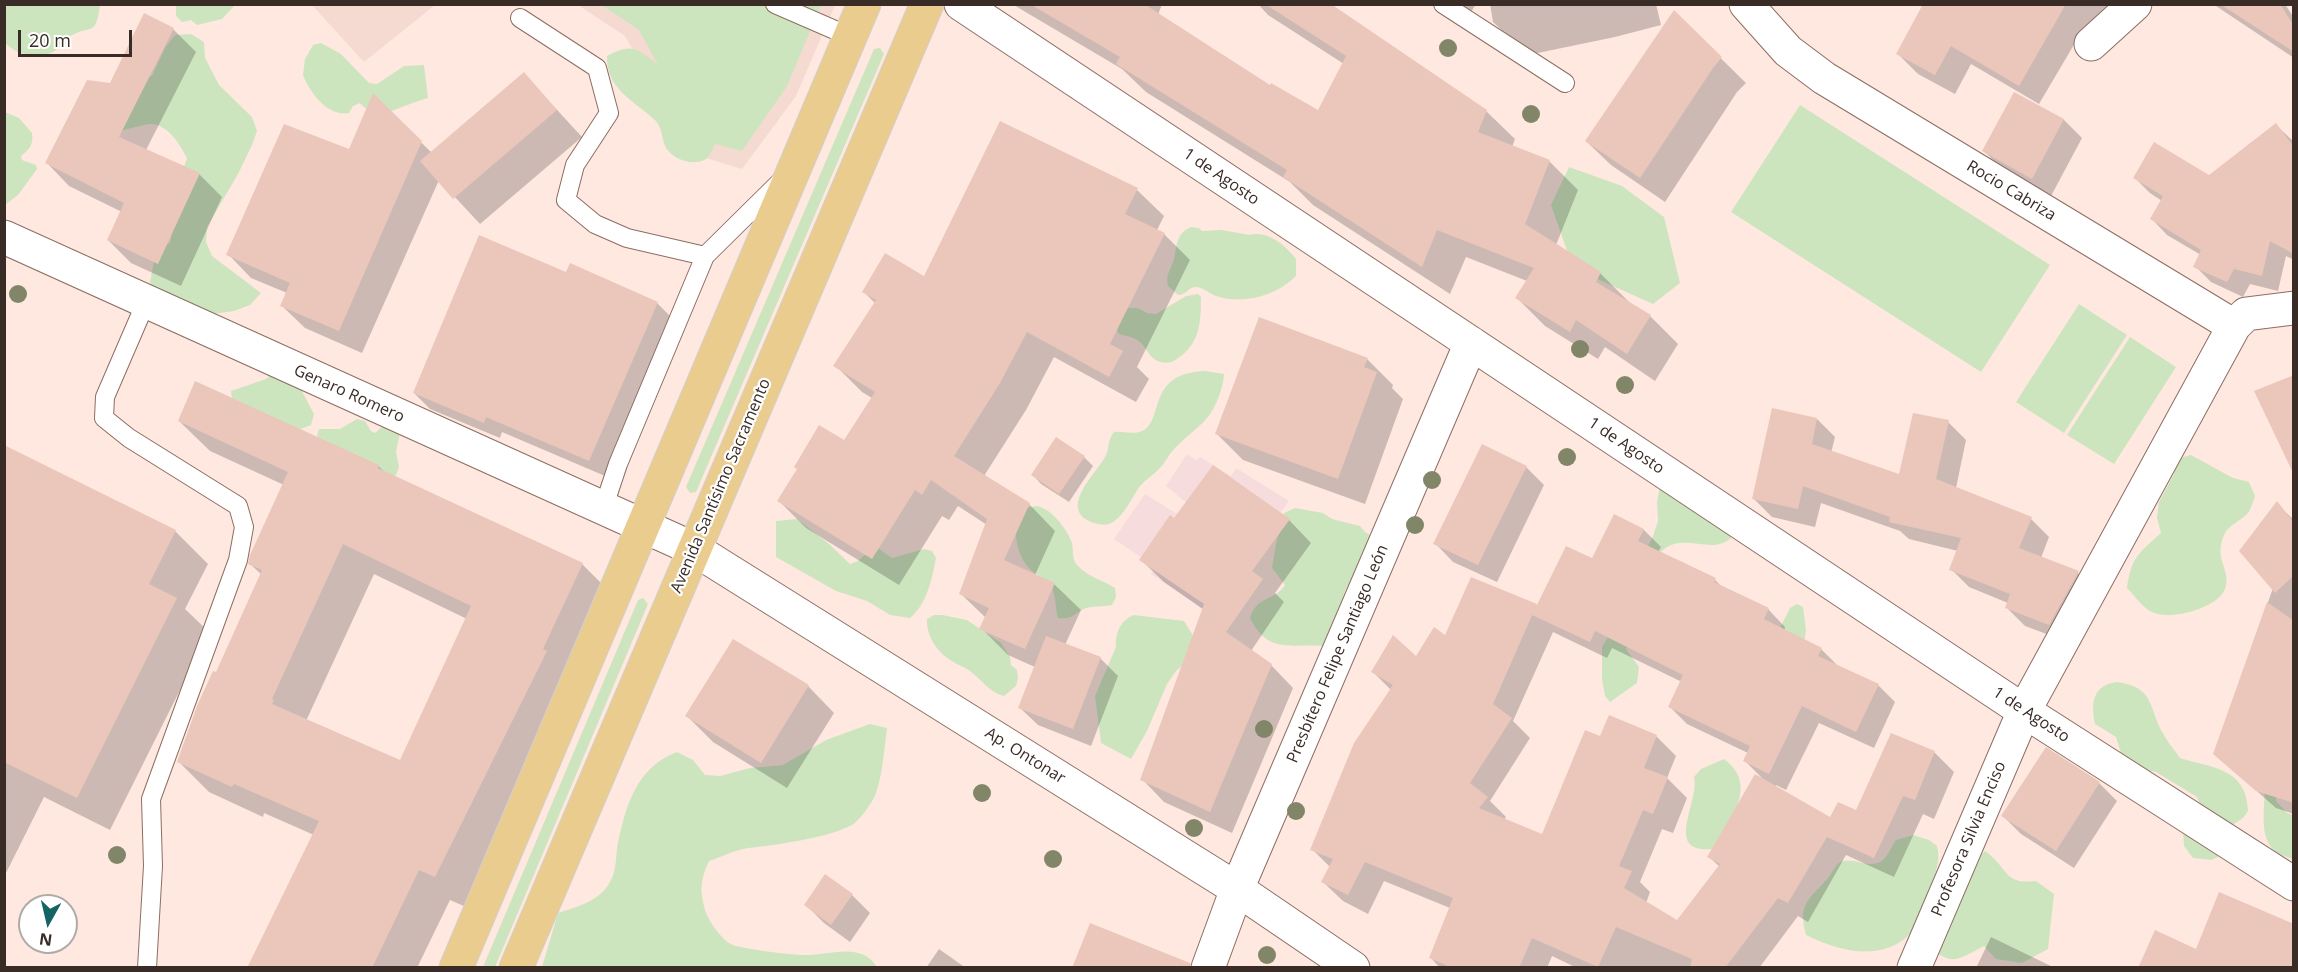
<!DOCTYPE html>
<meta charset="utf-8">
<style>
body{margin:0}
#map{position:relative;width:2298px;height:972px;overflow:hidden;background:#ffe8e0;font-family:"Open Sans",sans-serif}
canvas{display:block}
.frame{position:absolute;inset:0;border:6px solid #392b26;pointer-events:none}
.north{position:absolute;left:18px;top:894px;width:60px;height:60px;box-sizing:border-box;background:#fff;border:2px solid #b0aaa8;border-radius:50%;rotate:188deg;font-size:16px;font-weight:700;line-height:24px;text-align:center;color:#392b26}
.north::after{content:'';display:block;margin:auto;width:21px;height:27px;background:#146464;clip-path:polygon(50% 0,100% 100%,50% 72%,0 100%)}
.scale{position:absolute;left:18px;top:30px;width:114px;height:27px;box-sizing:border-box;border:3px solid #392b26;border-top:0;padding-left:8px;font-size:18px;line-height:21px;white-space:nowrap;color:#392b26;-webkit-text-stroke:4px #fff;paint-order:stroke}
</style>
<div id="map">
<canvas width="2298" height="972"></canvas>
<div class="frame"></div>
<div class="north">N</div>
<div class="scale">20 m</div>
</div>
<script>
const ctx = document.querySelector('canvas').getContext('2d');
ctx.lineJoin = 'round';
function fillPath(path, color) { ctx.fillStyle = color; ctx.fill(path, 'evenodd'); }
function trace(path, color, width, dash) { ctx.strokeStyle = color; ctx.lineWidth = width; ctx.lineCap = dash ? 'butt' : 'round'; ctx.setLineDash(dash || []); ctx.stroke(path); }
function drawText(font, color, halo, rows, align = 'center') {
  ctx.font = font + ' "Open Sans",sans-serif'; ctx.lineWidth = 4.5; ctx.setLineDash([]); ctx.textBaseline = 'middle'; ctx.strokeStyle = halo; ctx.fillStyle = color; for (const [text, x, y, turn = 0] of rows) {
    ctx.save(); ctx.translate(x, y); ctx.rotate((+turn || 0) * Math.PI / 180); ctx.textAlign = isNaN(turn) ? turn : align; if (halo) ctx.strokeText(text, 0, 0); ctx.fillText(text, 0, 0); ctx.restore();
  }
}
fillPath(new Path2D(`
 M 312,5 L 435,5 L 364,62 Z
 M 578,5 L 835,5 L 796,96 L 742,169 L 693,154 L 625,36 Z`), '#f4dad0');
fillPath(new Path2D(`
 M 1187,454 L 1196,460 L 1200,457 L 1231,476 L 1236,468 L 1289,501 L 1246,562 L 1220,620 L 1151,574 L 1156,567 L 1114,539 L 1145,494 L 1190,522 L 1199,513 L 1166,486 Z`), '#f7dcde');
fillPath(new Path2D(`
 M 4,5 L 5,4 L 100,5 C 95,39 92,23 69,37 C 64,40 61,47 56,50 C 41,61 17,55 5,43 Z
 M 176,5 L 176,4 L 235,5 L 222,19 L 197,25 L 191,20 L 182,22 L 176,16 Z
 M 602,5 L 821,5 L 787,86 L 742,151 L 715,144 C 713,149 710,156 706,159 C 693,167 671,159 665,146 C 662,139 662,130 658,124 C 656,120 651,117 648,114 C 628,98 606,85 607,56 C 633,42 638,49 658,65 L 639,30 Z
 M 191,34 L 204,42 L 205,58 L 219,85 L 252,117 L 257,131 L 252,145 L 238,174 L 207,227 L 206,242 L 212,256 L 261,293 L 250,305 L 234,311 L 199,316 L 155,297 L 150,282 L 156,251 L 170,243 C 175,227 166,213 170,199 C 173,185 183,173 187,158 C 180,145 170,127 153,124 C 145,123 115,133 106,135 L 143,76 L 152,76 L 165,48 L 175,35 Z
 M 321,43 L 341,54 L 369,83 L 377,84 L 404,66 L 424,65 L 428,98 C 416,101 389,113 381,114 C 373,114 365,109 360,103 L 353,106 L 349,113 C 328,117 310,93 303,75 L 305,59 L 313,45 Z
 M 880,48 L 884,54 L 696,492 L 690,493 L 686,487 L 874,49 Z
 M 1800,105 L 2050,265 L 1981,372 L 1731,212 Z
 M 5,112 L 19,118 L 32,133 C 34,144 29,150 21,156 L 22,160 L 36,165 L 37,169 L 18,195 L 5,205 Z
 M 1569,167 L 1622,186 L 1664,217 L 1680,283 L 1653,304 L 1573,268 L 1551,205 Z
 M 1191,227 L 1199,228 L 1202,231 L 1221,230 L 1250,235 C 1268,230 1286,246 1296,259 L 1296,276 C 1276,296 1243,305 1216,296 C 1210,294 1202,286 1194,287 C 1188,288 1186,295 1178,295 L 1168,286 C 1165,275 1171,270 1174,259 C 1177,246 1176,233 1191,227 Z
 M 1198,294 L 1201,297 C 1201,322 1200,344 1177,359 C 1173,362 1166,364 1160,362 C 1150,359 1147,349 1141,343 C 1135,337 1127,336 1119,334 L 1117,330 L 1119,319 L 1125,308 L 1138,308 L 1147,313 L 1156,314 L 1186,296 Z
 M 2079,304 L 2127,335 L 2064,433 L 2016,402 Z
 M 2130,337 L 2176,367 L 2114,464 L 2067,435 Z
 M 278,369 L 297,382 L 314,414 L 311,425 L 296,431 L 232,399 L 231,391 L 266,379 Z
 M 1205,371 L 1224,374 C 1223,387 1218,401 1211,413 C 1201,427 1186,436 1175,448 C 1168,455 1165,464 1158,470 C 1151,477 1143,481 1138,489 C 1130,501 1123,518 1109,524 C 1103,526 1092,523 1087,520 C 1061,505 1098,471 1105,457 C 1110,449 1107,440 1114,432 C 1123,431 1134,435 1142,431 C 1165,421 1145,373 1205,371 Z
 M 357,419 L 365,421 L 371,431 L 375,433 L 384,425 L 400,433 L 396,452 L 399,467 L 396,475 L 393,477 L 323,447 L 317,436 L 319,429 L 340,429 Z
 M 2191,455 L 2233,478 L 2249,482 L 2255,496 C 2253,502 2251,509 2248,513 C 2241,521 2228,525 2224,535 C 2213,560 2232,570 2225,589 C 2217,609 2167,622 2150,611 C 2141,606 2134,595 2127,588 C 2131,557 2139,553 2161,533 L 2157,518 L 2159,502 L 2174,474 L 2175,459 Z
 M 1660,486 L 1731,530 L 1731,538 C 1710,557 1680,528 1658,555 L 1626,649 L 1639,667 L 1637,683 L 1610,702 L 1605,696 L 1602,679 L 1602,647 L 1615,625 L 1646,550 L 1653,536 L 1658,521 L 1657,502 Z
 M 1037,506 C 1052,509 1067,529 1072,543 C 1074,552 1071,559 1078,566 C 1088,577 1103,580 1115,588 L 1116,597 L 1112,605 C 1104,607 1092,606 1086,608 C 1073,613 1075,620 1058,618 C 1055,608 1056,594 1051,586 C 1047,579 1038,576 1032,571 C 1016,557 1011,528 1021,509 Z
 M 1295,508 L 1323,513 L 1332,519 L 1360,526 L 1365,532 L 1372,536 L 1372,573 C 1358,579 1345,582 1343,599 L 1349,605 L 1324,646 C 1291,643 1268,655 1250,618 C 1257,595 1274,602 1285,585 L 1272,568 C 1275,549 1278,531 1284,513 Z
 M 797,519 L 828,543 L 850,564 L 858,561 L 870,550 L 879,549 L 892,558 L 924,549 L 932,551 L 936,558 C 932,579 927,604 910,618 L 890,615 L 867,601 L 836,591 L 776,557 L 776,521 Z
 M 643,598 L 648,604 L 495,967 L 483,967 L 638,600 Z
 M 1797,604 L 1803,607 L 1806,630 L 1804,645 L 1773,642 L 1790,608 Z
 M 934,615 L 942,615 L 967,620 L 1001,643 L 1010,657 L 1011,665 L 1017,670 L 1018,678 L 1016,686 L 1004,696 C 989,692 982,680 970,671 C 963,666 955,664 949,659 C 936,651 926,634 927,619 Z
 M 1134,615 L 1184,621 L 1194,637 L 1188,661 L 1176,671 L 1167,684 L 1147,731 L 1131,759 L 1101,743 L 1095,696 L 1116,647 C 1115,634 1120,620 1134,615 Z
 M 2117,682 C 2156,687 2148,709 2164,735 C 2168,743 2175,750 2180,758 C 2212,768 2247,768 2248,811 L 2243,818 L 2229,827 L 2218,857 L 2211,860 L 2193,858 L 2184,846 L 2183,829 L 2199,812 L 2200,804 L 2197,797 L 2156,772 L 2130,767 L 2121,753 L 2116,737 L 2095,724 C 2091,704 2092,685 2117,682 Z
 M 870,724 L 887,728 C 884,750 883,774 875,796 C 871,804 860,820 852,825 C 828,838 776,845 748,848 C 735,850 721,857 709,861 C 700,881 700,890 705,910 C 708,920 722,941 733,945 C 744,949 797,956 810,955 C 833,954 862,943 877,967 L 542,967 L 558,913 C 579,906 601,901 611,880 C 616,871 616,858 617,848 C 625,808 635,768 677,752 L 693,760 L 705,775 L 720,776 L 750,768 L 783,765 L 826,740 Z
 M 1724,759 C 1760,786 1729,820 1713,849 C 1662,854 1700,802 1694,777 L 1701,769 Z
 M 2278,784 L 2276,801 L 2287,813 L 2293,815 L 2293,859 C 2287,857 2280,855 2275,851 C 2258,838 2265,805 2265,786 Z
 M 1913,835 L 1929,840 L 1937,846 C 1941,861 1935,871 1932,886 C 1918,959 1864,964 1806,935 C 1797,903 1810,899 1828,878 C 1833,872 1835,864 1843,861 C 1854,858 1869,868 1880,862 C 1887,859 1891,847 1896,840 Z
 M 1985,851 C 2009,868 2003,885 2036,881 L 2054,894 L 2048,949 L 2022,963 L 1996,959 L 1984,946 C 1956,961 1950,967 1927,943 L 1953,884 Z`), '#cde5bf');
fillPath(new Path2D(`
 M 1012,4 L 1162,4 L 1158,15 L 1270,87 L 1319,112 L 1344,64 L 1268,15 L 1258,4 L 1329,4 L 1486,111 L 1515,139 L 1512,147 L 1550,162 L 1578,190 L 1556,245 L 1601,274 L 1629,302 L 1650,316 L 1678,344 L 1655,381 L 1605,347 L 1598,359 L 1545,326 L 1517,298 L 1527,281 L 1466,257 L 1450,294 L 1313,205 L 1290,182 L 1146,92 L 1122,69 Z
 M 1459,4 L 1476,4 L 1471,12 Z
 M 1490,4 L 1656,4 L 1661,25 L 1615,37 L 1528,55 L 1493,22 Z
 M 1925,4 L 2148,4 L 2106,42 L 2085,26 L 2039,104 L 1971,64 L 1955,94 L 1918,74 L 1898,54 Z
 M 2213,4 L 2285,4 L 2294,18 L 2294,58 Z
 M 1690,28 L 1746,83 L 1737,92 L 1665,202 L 1611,165 L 1586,141 Z
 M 173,29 L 196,52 L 146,150 L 199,174 L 222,197 L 181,286 L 131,263 L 108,240 L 122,212 L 69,186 L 47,163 Z
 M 524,74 L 582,137 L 480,224 L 439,180 L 362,353 L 305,328 L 281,305 L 287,293 L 251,278 L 228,254 L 349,151 L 374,96 L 432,153 Z
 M 2014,94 L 2064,120 L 2082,138 L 2051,196 L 2002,169 L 1984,151 Z
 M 1001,123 L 1137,190 L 1164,216 L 1157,230 L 1164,234 L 1190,260 L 1137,367 L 1149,379 L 1136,402 L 1054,357 L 1026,410 L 984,476 L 1029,504 L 1055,531 L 1035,575 L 1054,584 L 1081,610 L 1065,645 L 1100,658 L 1118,676 L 1091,746 L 1038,725 L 1019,707 L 1035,667 L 1008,655 L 981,628 L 986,618 L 961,594 L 987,525 L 958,506 L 949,520 L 942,516 L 899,585 L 806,528 L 779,501 L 844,443 L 872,398 L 862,392 L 835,365 L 875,303 L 864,292 L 924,278 Z
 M 2276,125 L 2294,142 L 2294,260 L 2286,256 L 2278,291 L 2250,284 L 2243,297 L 2211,282 L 2195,266 L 2201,255 L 2167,235 L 2152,219 L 2162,201 L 2150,193 L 2135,178 L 2209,177 Z
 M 567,274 L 657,303 L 673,319 L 605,476 L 502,432 L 500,438 L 430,409 L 414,393 Z
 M 1367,359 L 1393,385 L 1392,388 L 1403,399 L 1365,504 L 1243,460 L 1216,433 Z
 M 1817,419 L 1835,437 L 1831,453 L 1900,476 L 1948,422 L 1966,440 L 1956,488 L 2031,519 L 2049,537 L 2041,558 L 2078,573 L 2096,591 L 2068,642 L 2025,626 L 2007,608 L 2008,603 L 1969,587 L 1951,569 L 1958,551 L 1909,539 L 1900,531 L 1821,503 L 1815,527 L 1772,517 L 1754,499 Z
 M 179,421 L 378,466 L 386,473 L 582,564 L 613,595 L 466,907 L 450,900 L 417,968 L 248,968 L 314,835 L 264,813 L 263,817 L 209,792 L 178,761 L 262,575 L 250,564 L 284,485 L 210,451 ZM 374,574 L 467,619 L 400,762 L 306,721 Z
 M 4,447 L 175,531 L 208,564 L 185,609 L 209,632 L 110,830 L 44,797 L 4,877 Z
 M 1084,457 L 1093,466 L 1069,502 L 1041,484 L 1033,475 Z
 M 1526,467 L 1544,485 L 1497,582 L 1453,562 L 1435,543 Z
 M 2277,504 L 2294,520 L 2294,814 L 2276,808 L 2215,754 L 2273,588 Z
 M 1615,516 L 1644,530 L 1661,547 L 1658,552 L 1715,580 L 1723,588 L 1768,609 L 1785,627 L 1784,631 L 1821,649 L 1839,667 L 1878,685 L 1895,702 L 1874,748 L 1819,723 L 1786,790 L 1776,785 L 1775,787 L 1831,819 L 1857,812 L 1934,752 L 1954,772 L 1934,819 L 1923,814 L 1894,877 L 1846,855 L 1808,922 L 1798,916 L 1759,968 L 1577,968 L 1552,956 L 1547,968 L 1440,968 L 1431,958 L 1450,908 L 1384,881 L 1368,914 L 1343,901 L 1323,882 L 1330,867 L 1312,849 L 1391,690 L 1372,671 L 1417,658 L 1446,637 L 1536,605 L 1538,607 L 1592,560 ZM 1553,632 L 1607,658 L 1612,648 L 1682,682 L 1670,707 L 1687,724 L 1748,753 L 1745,761 L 1763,779 L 1709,857 L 1720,867 L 1678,922 L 1646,903 L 1650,892 L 1640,882 L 1662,829 L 1673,833 L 1687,798 L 1667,778 L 1676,756 L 1657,737 L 1610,717 L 1601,738 L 1542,836 L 1504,820 L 1506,817 L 1490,801 L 1530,738 L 1513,721 Z
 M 1175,520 L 1289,520 L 1311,543 L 1275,593 L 1284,602 L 1251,651 L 1271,665 L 1293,688 L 1232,833 L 1164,802 L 1142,779 L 1204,610 L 1164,582 L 1141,560 Z
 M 808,686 L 834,713 L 787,788 L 713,742 L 687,716 Z
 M 2099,783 L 2117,801 L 2074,868 L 2021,834 L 2003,816 Z
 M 852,895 L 870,913 L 850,942 L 824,923 L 806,905 Z
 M 1991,937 L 2055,968 L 1976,968 Z
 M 939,949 L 966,968 L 926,968 Z`), '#0003');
fillPath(new Path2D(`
 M 1030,4 L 1144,4 L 1270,85 L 1271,83 L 1318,110 L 1346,56 L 1265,4 L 1331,4 L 1487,110 L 1478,132 L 1550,160 L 1525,224 L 1601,272 L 1596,282 L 1651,315 L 1627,354 L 1576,320 L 1570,332 L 1515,298 L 1534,268 L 1437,230 L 1422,267 L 1283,177 L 1287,170 L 1116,64 L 1120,57 Z
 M 1923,4 L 2066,4 L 2019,86 L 1951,46 L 1935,75 L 1896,54 Z
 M 2220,4 L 2280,4 L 2294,26 L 2294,52 Z
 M 1674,10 L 1722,57 L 1713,68 L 1640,178 L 1585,141 Z
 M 144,13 L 174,28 L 119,137 L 200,173 L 158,264 L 107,240 L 124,203 L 45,163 L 87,80 L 110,83 Z
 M 524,72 L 557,110 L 453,199 L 420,161 Z
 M 2014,92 L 2064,119 L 2032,179 L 1982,151 Z
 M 373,93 L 422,141 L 339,331 L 280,306 L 290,283 L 226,255 L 284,124 L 349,149 Z
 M 1000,121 L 1138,188 L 1125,214 L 1165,233 L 1110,344 L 1123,351 L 1109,377 L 1027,332 L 1000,383 L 954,456 L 1030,503 L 1004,560 L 1055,583 L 1025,649 L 979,629 L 989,608 L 959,594 L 987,519 L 931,480 L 922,495 L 915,490 L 872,559 L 777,501 L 797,469 L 794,467 L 819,425 L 844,440 L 875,392 L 833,366 L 876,300 L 862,292 L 885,253 L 924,276 Z
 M 2276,123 L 2294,147 L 2294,254 L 2270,241 L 2262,276 L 2234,269 L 2227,282 L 2193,267 L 2201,250 L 2150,219 L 2163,196 L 2133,178 L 2154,142 L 2209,175 Z
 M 479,235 L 566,272 L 570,263 L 658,302 L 589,461 L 486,417 L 484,423 L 413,393 Z
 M 1259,317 L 1368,358 L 1364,367 L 1377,372 L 1338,479 L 1215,434 Z
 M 2294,375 L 2294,475 L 2254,391 Z
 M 195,381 L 379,465 L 378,468 L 583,563 L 543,649 L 547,651 L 435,877 L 419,870 L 372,968 L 247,968 L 319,821 L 234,784 L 232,787 L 177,762 L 197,706 L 213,671 L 216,672 L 262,570 L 248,564 L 250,555 L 288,472 L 178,421 ZM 343,544 L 471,606 L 400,760 L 272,704 L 274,700 L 272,699 Z
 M 1772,408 L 1817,418 L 1812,444 L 1899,474 L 1913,413 L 1949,420 L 1936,479 L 2032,517 L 2019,548 L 2079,571 L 2049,625 L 2005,608 L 2010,594 L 1949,570 L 1961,538 L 1889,522 L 1890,517 L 1803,486 L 1798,509 L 1752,499 Z
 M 1056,437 L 1085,456 L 1059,494 L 1031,475 Z
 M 1482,444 L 1527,466 L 1478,565 L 1433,544 Z
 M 4,445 L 176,530 L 149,584 L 177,598 L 77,798 L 4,762 Z
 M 1213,465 L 1290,519 L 1252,571 L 1263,579 L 1226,632 L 1272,664 L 1210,812 L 1140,780 L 1204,604 L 1139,560 L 1170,515 L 1174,518 Z
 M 2277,501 L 2294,523 L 2294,575 L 2275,593 L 2239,551 Z
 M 1614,514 L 1644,529 L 1638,541 L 1716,578 L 1714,582 L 1769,608 L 1764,619 L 1822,648 L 1818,656 L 1879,684 L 1856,732 L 1802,706 L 1769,774 L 1743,761 L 1750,746 L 1668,707 L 1683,675 L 1595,631 L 1590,642 L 1532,615 L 1566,546 L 1592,558 Z
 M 1471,577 L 1537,604 L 1493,704 L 1512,718 L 1470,783 L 1488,797 L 1479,808 L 1542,834 L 1585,730 L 1600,736 L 1609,715 L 1657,735 L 1644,768 L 1668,777 L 1653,814 L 1643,810 L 1619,866 L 1632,871 L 1624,888 L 1677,920 L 1720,864 L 1707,857 L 1755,774 L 1830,817 L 1838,802 L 1856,810 L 1891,733 L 1935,751 L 1915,800 L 1903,796 L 1874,858 L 1827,837 L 1788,903 L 1778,898 L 1725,968 L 1690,968 L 1692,959 L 1616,927 L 1598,967 L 1532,938 L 1519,968 L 1453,968 L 1429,958 L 1453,898 L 1365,862 L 1348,895 L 1321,882 L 1333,859 L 1310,850 L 1354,743 L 1393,685 L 1371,672 L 1393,635 L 1416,656 L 1434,627 L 1445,635 Z
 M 2267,602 L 2294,621 L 2294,803 L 2256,791 L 2213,754 Z
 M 1046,636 L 1101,657 L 1073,729 L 1018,708 Z
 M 733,639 L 809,685 L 761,763 L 685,716 Z
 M 2046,747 L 2100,782 L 2056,851 L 2001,816 Z
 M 825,874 L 853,894 L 831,925 L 804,905 Z
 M 2219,892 L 2294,924 L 2294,968 L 2138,968 L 2155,930 L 2196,949 Z
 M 1090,923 L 1190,963 L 1190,968 L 1072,968 Z`), '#eac7ba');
const lane = new Path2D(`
 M 775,4 L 851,37
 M 1443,4 L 1565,83
 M 520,18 L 597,68 L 609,113 L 575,165 L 566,200 L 595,224 L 627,238 L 705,256 L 782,180
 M 146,302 L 105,397 L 104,418 L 129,438 L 238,506 L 244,527 L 238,560 L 151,799 L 153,866 L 147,968
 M 603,509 L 618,464 L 705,256`);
const street = new Path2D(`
 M 961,4 L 2024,711 L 2294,884
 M 1746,4 L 1788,51 L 1824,78 L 2234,326 L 2246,314 L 2294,308
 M 2091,44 L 2135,4
 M 4,237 L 694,549 L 1237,889 L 1353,968
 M 1208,968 L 1237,889 L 1471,343
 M 1914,968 L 2024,711 L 2234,326`);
const primary = new Path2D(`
 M 456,968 L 864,4
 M 516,968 L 927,4`);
trace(lane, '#8d6d62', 20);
trace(street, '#8d6d62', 35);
trace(primary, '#d3d0cf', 35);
trace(lane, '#fff', 18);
trace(street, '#fff', 33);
trace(primary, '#e9cc8e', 33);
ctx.fillStyle = '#828668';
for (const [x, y] of [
 [1448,48],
 [1531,114],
 [18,294],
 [1580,349],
 [1625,385],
 [1567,457],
 [1432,480],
 [1415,525],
 [1264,729],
 [982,793],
 [1296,811],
 [1194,828],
 [117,855],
 [1053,859],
 [1267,955]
]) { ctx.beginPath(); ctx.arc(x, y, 9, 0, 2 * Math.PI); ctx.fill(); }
drawText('16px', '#392b26', '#fff', [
 ["1 de Agosto",1221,177,34],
 ["Rocio Cabriza",2011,191,31],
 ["Genaro Romero",349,394,24],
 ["1 de Agosto",1626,446,34],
 ["Avenida Santísimo Sacramento",721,486,-67],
 ["Presbítero Felipe Santiago León",1338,654,-67],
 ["1 de Agosto",2031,715,33],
 ["Ap. Ontonar",1025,756,32],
 ["Profesora Silvia Enciso",1969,839,-67]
]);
</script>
